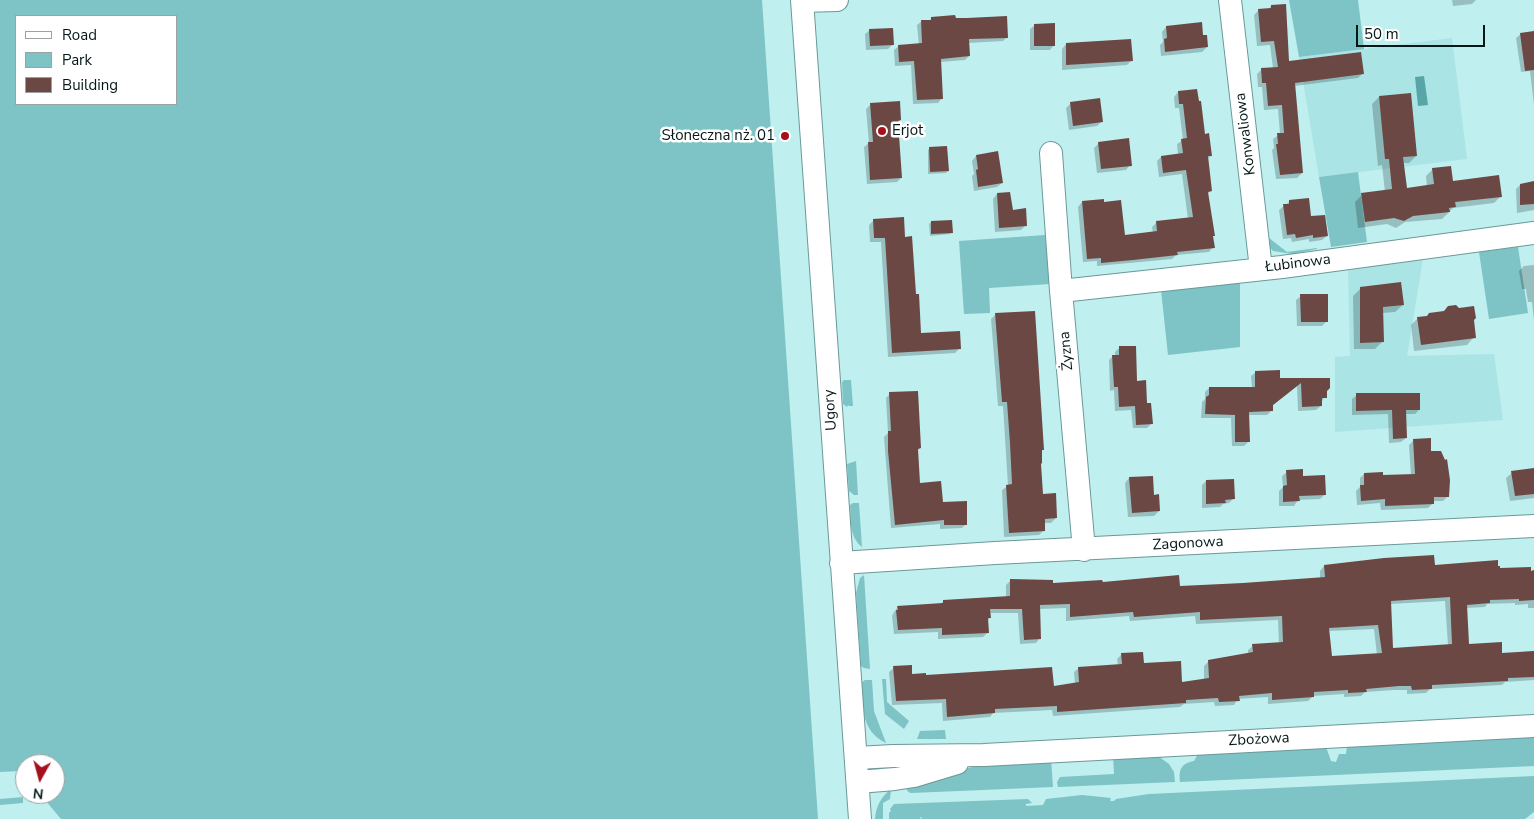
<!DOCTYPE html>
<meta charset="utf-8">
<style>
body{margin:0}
#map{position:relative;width:1534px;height:819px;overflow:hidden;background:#bfefef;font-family:"Nunito Sans",sans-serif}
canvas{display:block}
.legend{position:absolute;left:15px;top:15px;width:162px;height:90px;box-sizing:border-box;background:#fff;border:1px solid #9ba2a2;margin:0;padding:6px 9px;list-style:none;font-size:15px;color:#051717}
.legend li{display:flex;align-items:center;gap:10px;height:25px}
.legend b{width:25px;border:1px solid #9ba2a2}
.north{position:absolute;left:15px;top:754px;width:50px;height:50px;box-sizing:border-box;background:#fff;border:1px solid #9ba2a2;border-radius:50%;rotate:187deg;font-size:14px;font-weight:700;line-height:20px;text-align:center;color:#051717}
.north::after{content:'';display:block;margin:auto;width:18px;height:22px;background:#a60f1c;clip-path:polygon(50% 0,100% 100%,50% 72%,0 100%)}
.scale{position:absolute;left:1356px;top:25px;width:129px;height:22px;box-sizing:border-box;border:2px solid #051717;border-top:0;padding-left:6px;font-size:15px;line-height:18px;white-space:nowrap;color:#051717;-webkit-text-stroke:4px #fff;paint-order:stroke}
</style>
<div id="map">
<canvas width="1534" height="819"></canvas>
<ul class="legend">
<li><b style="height:6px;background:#fff"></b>Road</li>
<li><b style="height:14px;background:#7ec3c5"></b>Park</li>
<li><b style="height:14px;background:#6b4844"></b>Building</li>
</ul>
<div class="north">N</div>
<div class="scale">50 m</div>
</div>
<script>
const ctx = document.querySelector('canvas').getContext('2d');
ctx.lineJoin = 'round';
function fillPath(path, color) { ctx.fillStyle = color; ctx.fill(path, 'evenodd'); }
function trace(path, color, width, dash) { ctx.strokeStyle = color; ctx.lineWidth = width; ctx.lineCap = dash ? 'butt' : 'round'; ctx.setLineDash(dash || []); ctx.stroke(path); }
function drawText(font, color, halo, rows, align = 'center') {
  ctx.font = font + ' "Nunito Sans",sans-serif'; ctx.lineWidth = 5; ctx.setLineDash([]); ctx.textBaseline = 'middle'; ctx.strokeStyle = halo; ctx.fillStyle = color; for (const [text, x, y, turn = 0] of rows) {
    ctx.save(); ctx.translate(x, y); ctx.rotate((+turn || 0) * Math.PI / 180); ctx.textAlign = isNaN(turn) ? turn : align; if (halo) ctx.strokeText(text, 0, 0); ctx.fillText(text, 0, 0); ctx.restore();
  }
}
fillPath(new Path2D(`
 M 1452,38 L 1467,159 L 1319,177 L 1299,57 Z
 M 1423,259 L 1407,356 L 1494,354 L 1503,420 L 1335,432 L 1335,357 L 1350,356 L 1348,268 Z`), '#aae4e4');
fillPath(new Path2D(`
 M 0,0 L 762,0 L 818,819 L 61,819 L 40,794 L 55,794 L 55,764 L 25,764 L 25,777 L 20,771 L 0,772 ZM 16,16 L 176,16 L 176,104 L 16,104 Z
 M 1289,0 L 1358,0 L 1364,49 L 1299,57 Z
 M 1358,172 L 1367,242 L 1331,247 L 1319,177 Z
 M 1045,235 L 1050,284 L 989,288 L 990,313 L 964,314 L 959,241 Z
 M 1269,238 L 1287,252 L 1317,248 L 1317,249 L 1293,254 L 1273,251 L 1265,242 L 1270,242 Z
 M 1518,247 L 1528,313 L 1489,319 L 1479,252 Z
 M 1240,281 L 1240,347 L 1168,355 L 1161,290 Z
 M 844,380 L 851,380 L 853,406 L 849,406 L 848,405 L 847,407 L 843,404 L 842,382 Z
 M 856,461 L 858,495 L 854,495 L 849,491 L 847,464 Z
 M 853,503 L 859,503 L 862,547 C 849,537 851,519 850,505 Z
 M 864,575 L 870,669 L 864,668 L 861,666 L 856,593 L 860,578 Z
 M 882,679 L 886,679 L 887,702 L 909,721 L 904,729 L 885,714 Z
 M 865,680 L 872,680 L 874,711 L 886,743 C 860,730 864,708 862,682 Z
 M 945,730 L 946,739 L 917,739 L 920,731 Z
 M 1534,735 L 1534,766 L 1180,782 C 1179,770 1180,764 1194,761 L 1198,754 L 1326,747 L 1331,761 L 1336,762 L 1339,754 L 1346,754 L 1347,746 Z
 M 1113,755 L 1158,756 L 1169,764 L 1174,772 L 1175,782 L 1058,787 L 1057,782 L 1060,777 L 1114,774 Z
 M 1051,759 L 1053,787 L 911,793 C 906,792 906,787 906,783 L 977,766 Z
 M 1534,776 L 1534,812 L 1525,819 L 921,819 L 922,817 L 920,817 L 921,819 L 889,819 L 889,813 L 891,811 L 890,809 L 894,804 L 1028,799 L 1032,803 L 1026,804 L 1026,806 L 1043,805 L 1046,799 L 1082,795 L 1111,798 L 1110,801 L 1114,801 L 1116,799 L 1149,794 Z
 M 891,789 L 890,799 L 883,803 L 883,819 L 875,819 C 876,806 881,797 891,789 Z
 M 23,797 L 23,803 L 0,805 L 0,799 Z`), '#7ec3c5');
fillPath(new Path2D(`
 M 1424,76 L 1428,105 L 1418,106 L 1415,77 Z`), '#58a5a7');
fillPath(new Path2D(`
 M 1452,0 L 1476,0 L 1472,4 L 1453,6 Z
 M 1271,6 L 1288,62 L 1362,74 L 1358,78 L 1294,86 L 1302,173 L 1297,178 L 1276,179 L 1272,150 L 1274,148 L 1273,139 L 1280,134 L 1278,109 L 1264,110 L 1262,87 L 1258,87 L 1257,74 L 1262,69 L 1273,68 L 1270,45 L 1257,46 L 1254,15 L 1259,10 L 1268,10 Z
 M 932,18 L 954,19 L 1007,37 L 1003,41 L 968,43 L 969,56 L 965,60 L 940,62 L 942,98 L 938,103 L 913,104 L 911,65 L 895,66 L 894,50 L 899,46 L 919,45 L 917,25 L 922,21 L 929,21 Z
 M 1035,25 L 1054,45 L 1050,50 L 1030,50 L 1030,29 Z
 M 1166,27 L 1207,47 L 1202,52 L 1161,56 L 1160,45 L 1163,42 L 1162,32 Z
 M 870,30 L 892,45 L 888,49 L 866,50 L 865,34 Z
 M 1534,32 L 1534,105 L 1530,71 L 1521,72 L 1516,38 L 1521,34 Z
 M 1066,44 L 1131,61 L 1127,65 L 1062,70 L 1062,49 Z
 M 1178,92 L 1204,135 L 1211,156 L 1207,159 L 1211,191 L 1207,194 L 1213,247 L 1209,252 L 1176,255 L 1172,259 L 1097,266 L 1097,261 L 1083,262 L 1078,207 L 1082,202 L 1103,203 L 1124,236 L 1153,233 L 1152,227 L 1157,222 L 1188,219 L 1182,174 L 1159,177 L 1157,161 L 1161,157 L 1178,155 L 1177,144 L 1183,140 L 1179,108 L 1175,108 L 1174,97 Z
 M 1379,97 L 1416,156 L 1409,163 L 1403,163 L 1405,189 L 1427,187 L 1426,176 L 1433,169 L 1452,183 L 1501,196 L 1494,203 L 1453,208 L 1442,219 L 1405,222 L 1396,228 L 1387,224 L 1358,228 L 1355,202 L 1362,195 L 1385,192 L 1382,165 L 1378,166 L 1372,104 Z
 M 1071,103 L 1102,121 L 1097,126 L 1069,130 L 1066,108 Z
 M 871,104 L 900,120 L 897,123 L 901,178 L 897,182 L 867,184 L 864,147 L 869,143 L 866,109 Z
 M 1099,143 L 1130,165 L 1126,170 L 1097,173 L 1094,148 Z
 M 930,148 L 948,171 L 946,173 L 928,174 L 928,150 Z
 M 976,156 L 1002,183 L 997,187 L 974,191 L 972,176 L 974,174 L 972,161 Z
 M 1534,182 L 1534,210 L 1517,213 L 1516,189 L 1520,185 Z
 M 997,194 L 1026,225 L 1021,230 L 995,232 L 993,199 Z
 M 1290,201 L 1310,218 L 1327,236 L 1322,240 L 1309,242 L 1309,239 L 1292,242 L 1291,238 L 1283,239 L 1279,210 Z
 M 874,220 L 904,238 L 920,334 L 959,349 L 955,353 L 888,357 L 881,242 L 870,242 L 869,225 Z
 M 931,222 L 952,232 L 950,234 L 930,236 L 929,224 Z
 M 1534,265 L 1534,321 L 1532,302 L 1528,302 L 1526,289 L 1522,289 L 1519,271 L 1524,266 Z
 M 1361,288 L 1403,305 L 1395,312 L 1382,313 L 1382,342 L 1375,349 L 1354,349 L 1353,296 Z
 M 1301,296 L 1327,321 L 1322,326 L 1297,326 L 1296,300 Z
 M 1445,312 L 1472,320 L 1474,337 L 1467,345 L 1414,351 L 1411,325 L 1418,318 Z
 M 996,314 L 1043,450 L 1040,452 L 1040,464 L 1042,496 L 1056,518 L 1051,523 L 1044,523 L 1044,530 L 1039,535 L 1004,537 L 1002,490 L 1008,486 L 1003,406 L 998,406 L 991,319 Z
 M 1119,348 L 1146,405 L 1152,423 L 1147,428 L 1133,428 L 1131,410 L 1115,411 L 1114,390 L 1110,391 L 1109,360 L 1113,356 L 1115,356 L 1115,352 Z
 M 1256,372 L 1279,380 L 1328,379 L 1325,397 L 1321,402 L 1321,406 L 1316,410 L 1298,411 L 1297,386 L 1272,406 L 1272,410 L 1267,415 L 1248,415 L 1248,442 L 1244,446 L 1232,446 L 1231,418 L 1201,418 L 1202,402 L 1205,399 L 1205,392 L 1209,388 L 1252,388 L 1251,376 Z
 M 890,394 L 920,448 L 917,451 L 919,484 L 966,524 L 962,528 L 940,529 L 940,524 L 891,528 L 884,437 L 888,433 L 886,398 Z
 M 1357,395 L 1419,410 L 1415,414 L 1405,414 L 1406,438 L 1401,442 L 1389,443 L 1388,414 L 1352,415 L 1352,399 Z
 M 1414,440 L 1430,452 L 1448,496 L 1443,501 L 1433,501 L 1433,503 L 1428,508 L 1381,510 L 1380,503 L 1357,505 L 1356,491 L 1360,487 L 1360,478 L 1364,474 L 1382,477 L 1411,476 L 1409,445 Z
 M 1534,470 L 1534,498 L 1510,501 L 1506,478 L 1512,473 Z
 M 1287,472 L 1302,477 L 1325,494 L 1320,499 L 1298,500 L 1294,506 L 1279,506 L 1279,491 L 1283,487 L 1282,476 Z
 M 1129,478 L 1153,496 L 1159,511 L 1154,516 L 1128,517 L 1125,483 Z
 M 1206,481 L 1233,499 L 1229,503 L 1223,504 L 1220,507 L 1202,508 L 1202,485 Z
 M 1324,566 L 1497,567 L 1499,569 L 1534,572 L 1534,608 L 1528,608 L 1528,604 L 1515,605 L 1515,603 L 1487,604 L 1485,607 L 1466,608 L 1468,646 L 1501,654 L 1534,651 L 1534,680 L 1505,682 L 1502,685 L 1430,689 L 1426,693 L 1407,694 L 1407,690 L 1394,690 L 1365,692 L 1361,696 L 1344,697 L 1344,694 L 1313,696 L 1308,701 L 1268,704 L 1268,697 L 1238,699 L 1234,705 L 1215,706 L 1214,702 L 1184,704 L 1180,707 L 1053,716 L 1052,710 L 993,713 L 990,717 L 943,721 L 942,703 L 892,705 L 889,672 L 894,668 L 911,675 L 1052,688 L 1075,684 L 1074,672 L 1079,668 L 1118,665 L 1117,659 L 1122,654 L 1181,683 L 1204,680 L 1204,666 L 1208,662 L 1248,654 L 1248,650 L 1253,646 L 1279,644 L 1278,620 L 1196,624 L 1195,616 L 1130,621 L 1129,616 L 1066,621 L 1066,608 L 1039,609 L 1040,638 L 1036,643 L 1020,644 L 1018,613 L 990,613 L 990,618 L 987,621 L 988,632 L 983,637 L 938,639 L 938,632 L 894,634 L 892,616 L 894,612 L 898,607 L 940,604 L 944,601 L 1006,597 L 1006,585 L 1010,581 L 1052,584 L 1101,583 L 1179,588 L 1320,579 L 1320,571 ZM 1445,601 L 1448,645 L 1392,649 L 1390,604 ZM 1374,629 L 1377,655 L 1331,658 L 1328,631 Z`), '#0003');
fillPath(new Path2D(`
 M 1286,4 L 1289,61 L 1361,52 L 1364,74 L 1295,83 L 1303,173 L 1280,175 L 1276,144 L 1278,144 L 1277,133 L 1284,133 L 1282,105 L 1268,106 L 1266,83 L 1262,83 L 1261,68 L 1278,67 L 1274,41 L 1261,42 L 1258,9 L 1271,8 L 1271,5 Z
 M 955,15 L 956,18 L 967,18 L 1007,16 L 1008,38 L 969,39 L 970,56 L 941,59 L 943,99 L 917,100 L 914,61 L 899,62 L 898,45 L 922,43 L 921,20 L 931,20 L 931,17 Z
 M 1202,22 L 1203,35 L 1207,35 L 1208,47 L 1165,52 L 1164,39 L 1167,38 L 1166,26 Z
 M 1055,23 L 1055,46 L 1034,46 L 1034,24 Z
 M 893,28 L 894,45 L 870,46 L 869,29 Z
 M 1534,31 L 1534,70 L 1525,71 L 1520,33 Z
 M 1131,39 L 1133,61 L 1066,65 L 1066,43 Z
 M 1197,89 L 1199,101 L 1201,101 L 1205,134 L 1209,133 L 1212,156 L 1208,156 L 1212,191 L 1208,192 L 1215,236 L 1213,236 L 1215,248 L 1177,252 L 1178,255 L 1133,260 L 1101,263 L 1101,258 L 1087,259 L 1082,201 L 1104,199 L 1104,202 L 1121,200 L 1125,235 L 1157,231 L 1156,221 L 1193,217 L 1186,170 L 1163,173 L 1161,156 L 1183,153 L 1181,139 L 1187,138 L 1183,104 L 1179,104 L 1178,91 Z
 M 1411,93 L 1417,156 L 1403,157 L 1407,188 L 1434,184 L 1432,168 L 1451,166 L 1453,181 L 1499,175 L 1502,197 L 1455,202 L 1456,207 L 1449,208 L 1450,212 L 1413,216 L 1404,221 L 1394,218 L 1365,222 L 1361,193 L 1392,189 L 1389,159 L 1385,159 L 1379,96 Z
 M 1100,98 L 1103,122 L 1073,126 L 1070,102 Z
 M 900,101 L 901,120 L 898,121 L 902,178 L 870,180 L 868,142 L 873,142 L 870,103 Z
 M 1129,138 L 1132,166 L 1101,169 L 1098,142 Z
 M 947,146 L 949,171 L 930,172 L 929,147 Z
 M 998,151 L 1003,183 L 978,187 L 976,170 L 978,169 L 976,155 Z
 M 1534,181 L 1534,204 L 1520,205 L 1520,184 Z
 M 1010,192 L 1013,210 L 1026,208 L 1027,226 L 999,228 L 997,193 Z
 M 1309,198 L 1311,216 L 1325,215 L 1328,236 L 1313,238 L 1313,235 L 1296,238 L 1295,234 L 1287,235 L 1283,204 L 1289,204 L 1289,200 Z
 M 904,217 L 905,237 L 912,236 L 916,294 L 919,294 L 921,333 L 960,331 L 961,349 L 892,353 L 885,238 L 874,238 L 873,219 Z
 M 952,220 L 953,233 L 931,234 L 931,221 Z
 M 1401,282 L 1404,305 L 1383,307 L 1384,342 L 1360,343 L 1360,287 Z
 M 1300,294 L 1328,294 L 1328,322 L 1301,322 Z
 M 1456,305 L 1459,308 L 1474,306 L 1476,318 L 1474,320 L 1476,338 L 1421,345 L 1417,317 L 1427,316 L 1429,313 L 1444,311 L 1448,306 Z
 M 1035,311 L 1044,450 L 1042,450 L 1042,463 L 1041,464 L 1043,494 L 1056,493 L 1057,518 L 1045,519 L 1045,531 L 1009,533 L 1006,485 L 1012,484 L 1010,443 L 1007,402 L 1002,402 L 995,313 Z
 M 1119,346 L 1136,346 L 1137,381 L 1146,380 L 1147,403 L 1151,403 L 1153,424 L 1136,425 L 1135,406 L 1119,407 L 1118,387 L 1114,387 L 1112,355 L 1119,355 Z
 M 1280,370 L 1280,378 L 1330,378 L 1330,388 L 1327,391 L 1327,398 L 1322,398 L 1322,406 L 1302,407 L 1301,383 L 1273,405 L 1273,411 L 1249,412 L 1250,442 L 1235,442 L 1235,415 L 1205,414 L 1206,397 L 1209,395 L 1209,387 L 1255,387 L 1255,371 Z
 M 918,391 L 921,448 L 918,449 L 920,483 L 941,481 L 943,502 L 967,501 L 967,525 L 944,525 L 944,520 L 895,525 L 888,451 L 888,431 L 891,431 L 889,392 Z
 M 1356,393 L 1420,393 L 1420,410 L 1406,410 L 1407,438 L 1393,439 L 1392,410 L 1356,411 Z
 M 1431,438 L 1431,451 L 1441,451 L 1445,460 L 1447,459 L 1450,480 L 1449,497 L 1434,497 L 1434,504 L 1385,506 L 1385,499 L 1361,501 L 1360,485 L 1364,485 L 1364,473 L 1383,472 L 1383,475 L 1415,474 L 1413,439 Z
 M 1534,468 L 1534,494 L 1515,496 L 1511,471 Z
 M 1303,469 L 1303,476 L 1325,475 L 1326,495 L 1299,496 L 1300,501 L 1283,502 L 1283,486 L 1287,485 L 1286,470 Z
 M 1153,476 L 1154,495 L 1159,494 L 1160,511 L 1132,513 L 1129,477 Z
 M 1234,479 L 1235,499 L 1225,500 L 1226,503 L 1206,504 L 1206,480 Z
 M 1434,555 L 1435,565 L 1498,560 L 1498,566 L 1500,566 L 1500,568 L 1531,567 L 1531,571 L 1534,570 L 1534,600 L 1519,601 L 1519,599 L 1490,600 L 1490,603 L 1467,605 L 1469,644 L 1502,642 L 1502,653 L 1534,651 L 1534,677 L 1508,678 L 1508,681 L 1432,685 L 1432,689 L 1412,690 L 1411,686 L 1399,686 L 1366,689 L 1367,692 L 1348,693 L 1348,690 L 1314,692 L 1314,697 L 1272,700 L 1272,693 L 1239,696 L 1240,701 L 1219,702 L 1218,698 L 1186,700 L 1186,703 L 1057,712 L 1057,706 L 995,709 L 995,713 L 947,717 L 946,699 L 896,701 L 893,666 L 912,665 L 912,674 L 926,673 L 926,675 L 1052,667 L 1054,686 L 1079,682 L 1078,667 L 1122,664 L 1121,653 L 1143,652 L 1144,663 L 1181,661 L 1182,682 L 1209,678 L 1208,660 L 1253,652 L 1252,644 L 1283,642 L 1282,616 L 1200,620 L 1200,612 L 1134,617 L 1133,612 L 1070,617 L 1070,604 L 1040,605 L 1041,639 L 1024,640 L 1022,609 L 990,609 L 991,618 L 988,618 L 989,633 L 942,635 L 942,628 L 898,630 L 896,610 L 898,610 L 897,606 L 943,603 L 943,600 L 1010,596 L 1010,579 L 1053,580 L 1053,583 L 1102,580 L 1103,582 L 1179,575 L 1180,586 L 1243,583 L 1325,577 L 1324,565 L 1384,558 ZM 1450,597 L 1452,644 L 1393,648 L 1391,601 ZM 1378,625 L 1382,653 L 1332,656 L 1329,628 Z`), '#6b4844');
const minor = new Path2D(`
 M 802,0 L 860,819
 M 1230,0 L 1261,269
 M 802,1 L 837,0
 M 1051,153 L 1061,291 L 1084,550
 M 1061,291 L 1282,267 L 1534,233
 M 841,563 L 995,553 L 1534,526
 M 857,758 L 893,756 L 984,755 L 1534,726
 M 858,782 L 895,779 L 914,776 L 957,763`);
trace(minor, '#6b9899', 24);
trace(minor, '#fff', 22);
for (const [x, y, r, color] of [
 [882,131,5,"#a60f1c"],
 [785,136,5,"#a60f1c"]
]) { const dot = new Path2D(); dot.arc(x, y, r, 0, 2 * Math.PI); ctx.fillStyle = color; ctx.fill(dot); trace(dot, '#fff', 2); }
drawText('15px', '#051717', '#fff', [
 ["Erjot",892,131],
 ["Słoneczna nż. 01",775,136,"right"]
], 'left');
drawText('15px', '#051717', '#fff', [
 ["Konwaliowa",1246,134,-97],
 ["Łubinowa",1298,264,-7],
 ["Żyzna",1067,351,-95],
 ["Ugory",831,410,-94],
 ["Zagonowa",1188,544,-3],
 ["Zbożowa",1259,740,-3]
]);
</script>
